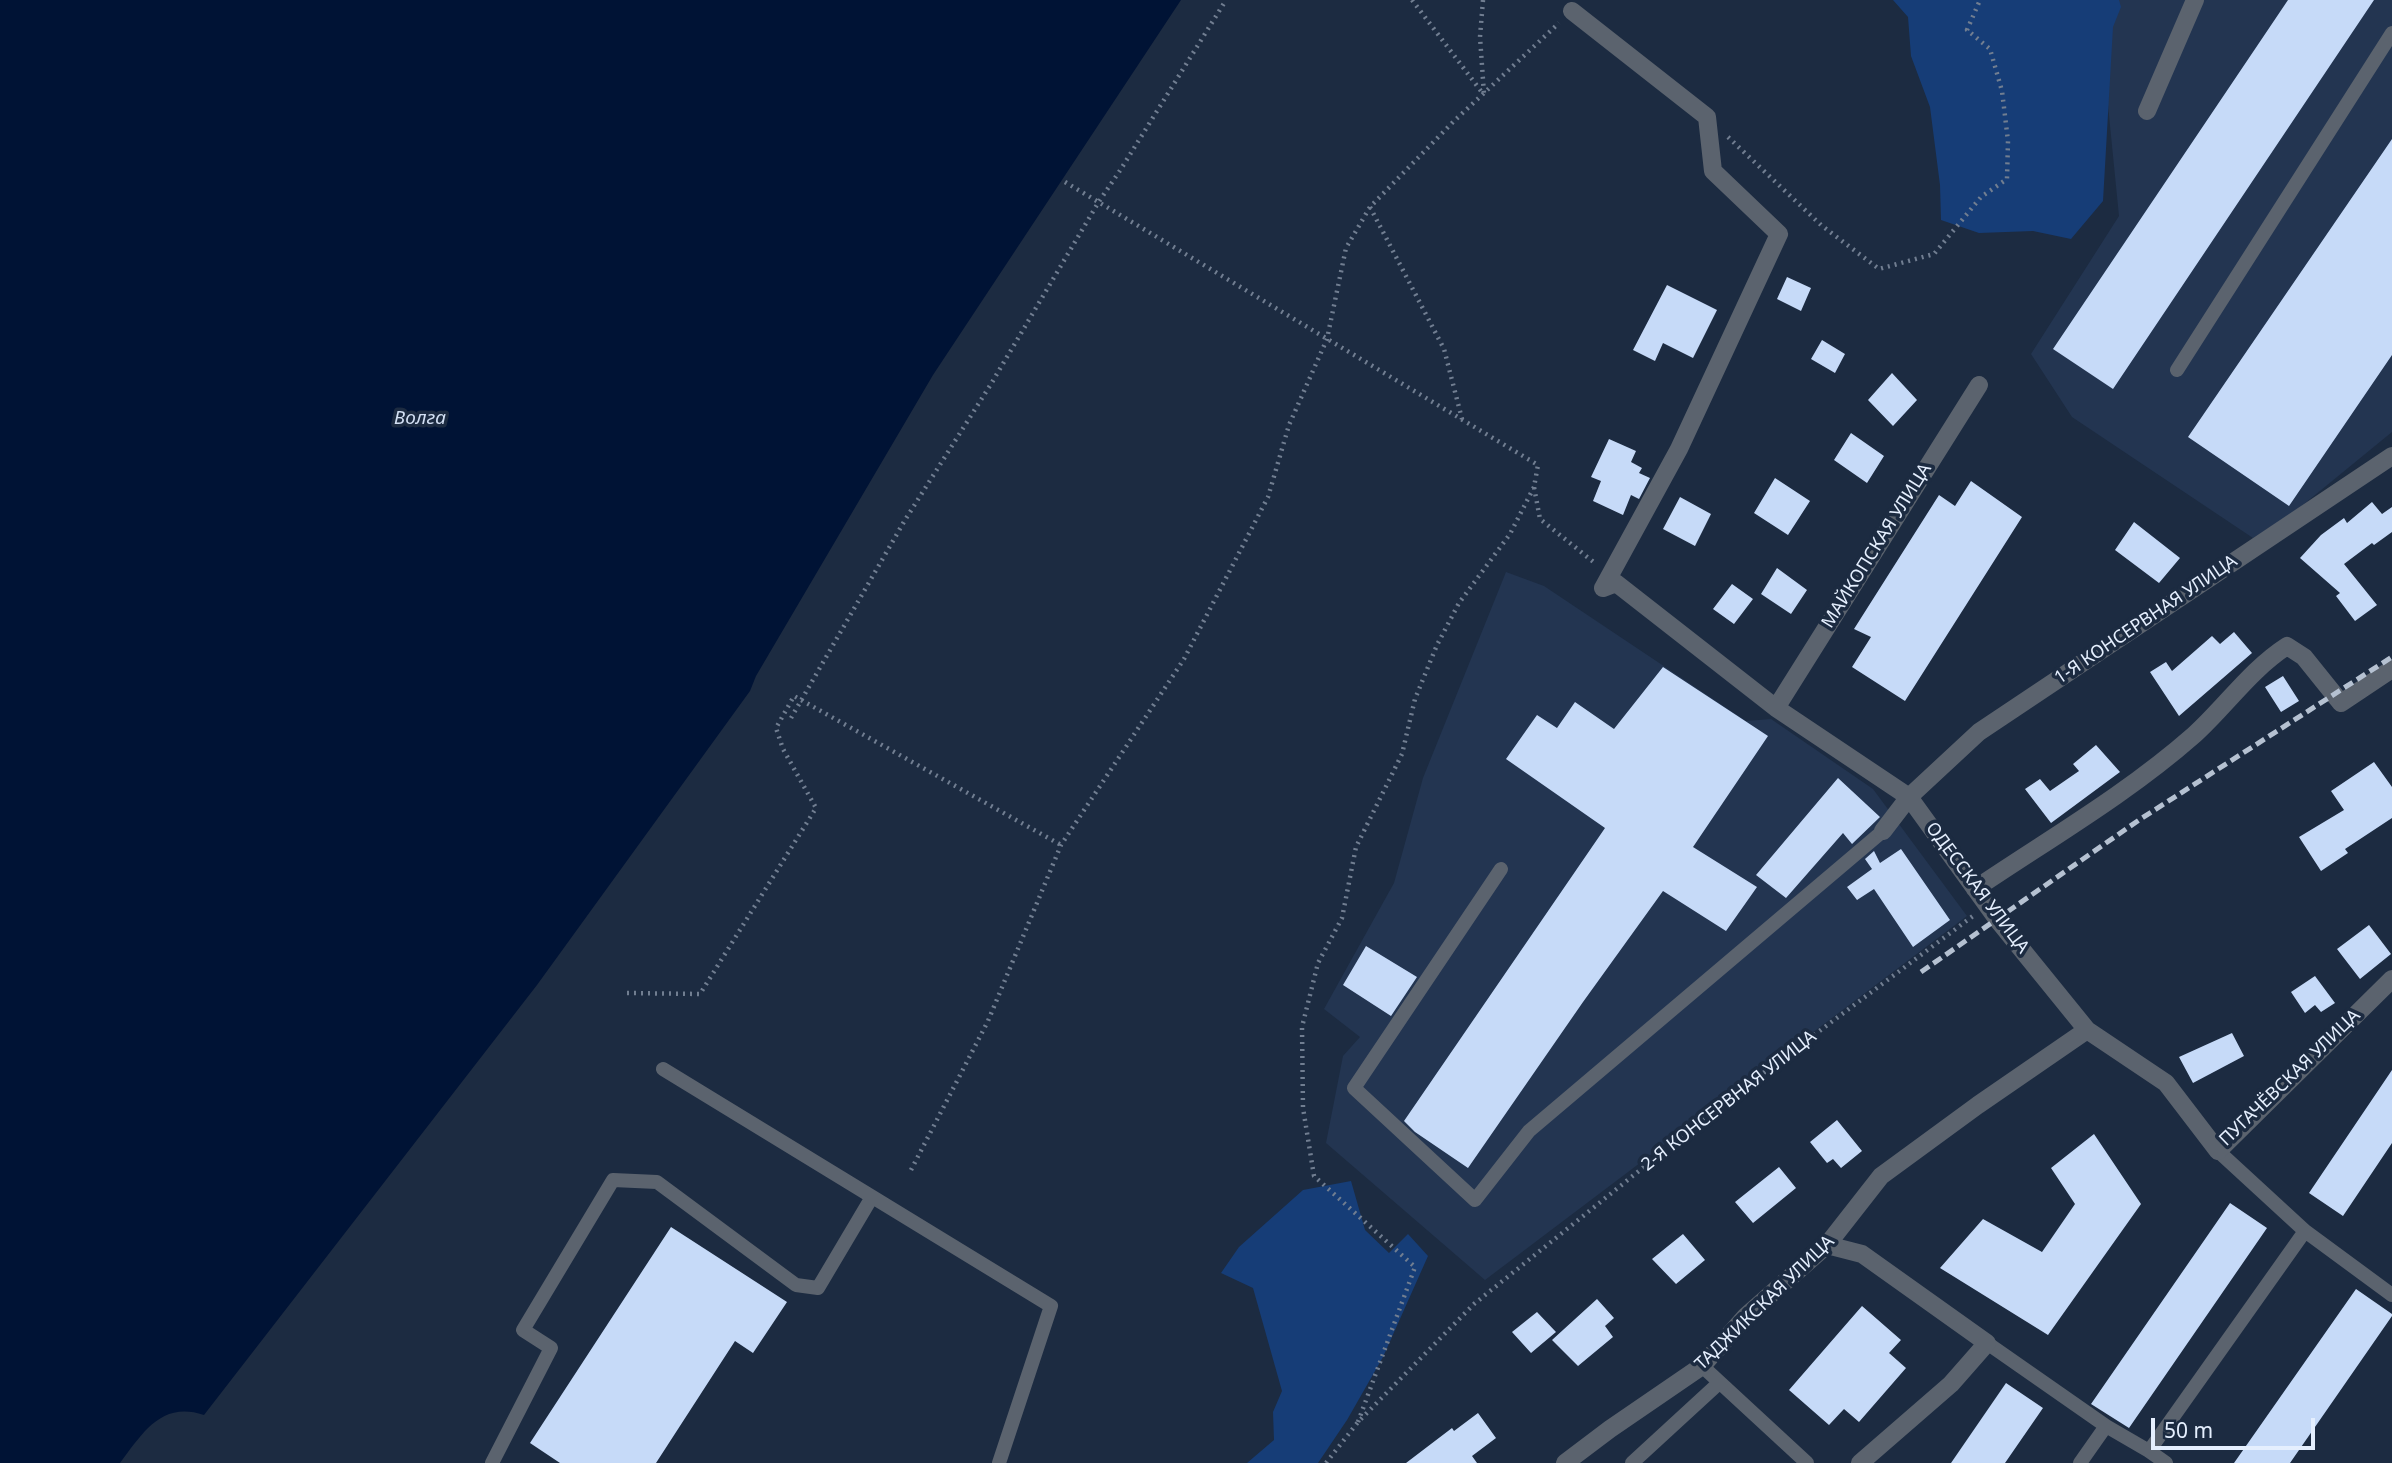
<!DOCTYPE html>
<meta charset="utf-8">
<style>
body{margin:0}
#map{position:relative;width:2392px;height:1463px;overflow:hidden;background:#1c2b41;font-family:"Noto Sans",sans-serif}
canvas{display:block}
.scale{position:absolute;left:2151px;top:1418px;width:164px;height:32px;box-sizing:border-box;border:4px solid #e5effe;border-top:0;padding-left:9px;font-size:21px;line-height:24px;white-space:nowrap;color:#e5effe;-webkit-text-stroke:5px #1c2b41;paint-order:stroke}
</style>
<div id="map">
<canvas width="2392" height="1463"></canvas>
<div class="scale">50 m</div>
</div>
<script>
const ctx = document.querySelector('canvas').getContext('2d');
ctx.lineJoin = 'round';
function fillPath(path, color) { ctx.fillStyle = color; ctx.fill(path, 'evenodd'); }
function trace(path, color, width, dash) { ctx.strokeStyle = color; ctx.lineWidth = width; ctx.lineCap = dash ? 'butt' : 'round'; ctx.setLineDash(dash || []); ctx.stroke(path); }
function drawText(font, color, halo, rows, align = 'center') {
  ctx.font = font + ' "Noto Sans",sans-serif'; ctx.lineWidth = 7; ctx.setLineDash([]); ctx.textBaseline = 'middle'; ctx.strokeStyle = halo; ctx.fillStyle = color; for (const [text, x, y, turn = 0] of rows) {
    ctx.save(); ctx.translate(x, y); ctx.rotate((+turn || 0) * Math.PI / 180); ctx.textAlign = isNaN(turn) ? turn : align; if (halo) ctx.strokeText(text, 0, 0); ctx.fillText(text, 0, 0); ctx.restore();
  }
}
fillPath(new Path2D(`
 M 2116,0 L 2392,0 L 2392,432 L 2293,513 L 2253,538 L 2072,417 L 2031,354 L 2119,216 L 2100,25 Z
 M 1506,572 L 1544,586 L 1746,721 L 1771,719 L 1873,789 L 1967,916 L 1485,1280 L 1326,1143 L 1343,1056 L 1360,1037 L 1324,1009 L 1394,883 L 1423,778 Z`), '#233551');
fillPath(new Path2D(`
 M 1893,0 L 2119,0 L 2121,7 L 2113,27 L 2103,201 L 2071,239 L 2033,231 L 1979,233 L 1941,220 L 1940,185 L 1930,107 L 1911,56 L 1908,17 Z
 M 1351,1181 L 1365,1230 L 1389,1253 L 1408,1234 L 1428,1256 L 1383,1357 L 1347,1420 L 1318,1463 L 1247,1463 L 1274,1440 L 1273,1412 L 1282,1391 L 1253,1288 L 1221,1273 L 1239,1247 L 1303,1190 Z`), '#163d77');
fillPath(new Path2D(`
 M 0,0 L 1181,0 L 933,375 L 756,676 L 750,691 L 537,985 L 204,1415 C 161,1401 143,1433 120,1463 L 0,1463 Z`), '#001335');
fillPath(new Path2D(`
 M 2288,0 L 2374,0 L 2113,389 L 2053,349 Z
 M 2392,139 L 2392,355 L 2289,506 L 2188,437 Z
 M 1787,277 L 1811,288 L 1801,311 L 1777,299 Z
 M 1667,285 L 1717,310 L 1693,358 L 1663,343 L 1655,361 L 1633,350 Z
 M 1822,340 L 1845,354 L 1835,373 L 1811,359 Z
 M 1892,373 L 1917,400 L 1893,426 L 1868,400 Z
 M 1851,433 L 1884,456 L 1867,483 L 1834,460 Z
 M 1609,439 L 1636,451 L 1631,462 L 1642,468 L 1639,473 L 1650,478 L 1639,499 L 1631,495 L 1623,515 L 1593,501 L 1601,481 L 1591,477 Z
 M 1775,478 L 1810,501 L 1788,535 L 1754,513 Z
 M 1971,481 L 2022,517 L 1905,701 L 1852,667 L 1871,637 L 1854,629 L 1939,495 L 1955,506 Z
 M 1680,497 L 1711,514 L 1695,546 L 1663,529 Z
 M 2372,502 L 2382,514 L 2392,507 L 2392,532 L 2374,545 L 2372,543 L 2344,564 L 2377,605 L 2355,621 L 2336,596 L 2340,593 L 2300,558 L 2321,535 L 2344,518 L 2347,523 Z
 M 2134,522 L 2180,558 L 2159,583 L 2115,550 Z
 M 1777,568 L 1807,590 L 1791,614 L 1761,594 Z
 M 1732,584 L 1753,599 L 1734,624 L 1713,609 Z
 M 2234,632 L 2252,653 L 2179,716 L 2150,672 L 2166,662 L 2172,671 L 2212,636 L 2220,644 Z
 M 1663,667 L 1768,736 L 1693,847 L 1757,887 L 1726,931 L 1663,891 L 1583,1002 L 1468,1168 L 1415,1132 L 1404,1121 L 1605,828 L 1506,759 L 1537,715 L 1557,728 L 1575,702 L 1614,729 Z
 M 2283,676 L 2299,701 L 2281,712 L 2265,687 Z
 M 2096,745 L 2120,772 L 2051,823 L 2025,789 L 2040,779 L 2050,791 L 2079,771 L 2073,764 Z
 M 2374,762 L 2392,787 L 2392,818 L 2345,849 L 2348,853 L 2321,871 L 2299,837 L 2344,810 L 2331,791 Z
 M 1838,778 L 1880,817 L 1852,844 L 1843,833 L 1786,898 L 1756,875 Z
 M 1901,849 L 1950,920 L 1913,947 L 1874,889 L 1857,900 L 1847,887 L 1872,869 L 1865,859 L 1874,851 L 1880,863 Z
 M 2369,925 L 2391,954 L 2360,979 L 2337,949 Z
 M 1366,946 L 1417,977 L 1391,1016 L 1343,985 Z
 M 2315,976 L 2335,1003 L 2321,1012 L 2315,1005 L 2305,1013 L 2291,992 Z
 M 2232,1033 L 2244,1056 L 2193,1083 L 2179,1057 Z
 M 2392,1070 L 2392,1143 L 2343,1216 L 2309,1193 Z
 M 1837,1120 L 1862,1151 L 1841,1168 L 1833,1159 L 1827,1163 L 1810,1142 Z
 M 2094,1134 L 2141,1204 L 2048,1335 L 1940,1268 L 1983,1219 L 2042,1252 L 2075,1204 L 2051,1168 Z
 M 1779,1167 L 1796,1188 L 1753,1223 L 1735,1202 Z
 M 2230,1203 L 2267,1228 L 2129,1428 L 2091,1404 Z
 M 671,1227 L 787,1302 L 753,1353 L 735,1341 L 656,1463 L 560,1463 L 530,1443 Z
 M 1683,1234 L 1705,1260 L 1676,1284 L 1652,1259 Z
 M 2356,1289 L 2392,1314 L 2392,1316 L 2290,1463 L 2234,1463 Z
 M 1597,1299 L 1614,1318 L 1605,1326 L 1613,1337 L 1578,1366 L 1552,1340 Z
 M 1862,1306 L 1901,1340 L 1889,1353 L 1906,1368 L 1859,1422 L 1844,1409 L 1829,1425 L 1789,1390 Z
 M 1537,1312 L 1556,1332 L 1531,1353 L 1512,1332 Z
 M 2006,1383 L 2043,1408 L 2005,1463 L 1951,1463 Z
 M 1478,1413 L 1496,1438 L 1472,1456 L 1477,1463 L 1406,1463 L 1452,1428 L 1454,1431 Z`), '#c6daf8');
trace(new Path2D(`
 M 1412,0 L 1484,95
 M 1483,0 L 1480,37 L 1484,94
 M 1728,137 L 1821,225 L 1879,269 L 1934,254 L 1981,197 L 2007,179 L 2008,141 L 2002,91 L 1990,49 L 1967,30 L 1980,0
 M 1065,182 L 1538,465 L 1534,487 L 1540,519 L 1596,564
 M 1370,207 L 1444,349 L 1462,419
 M 791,718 L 905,520 L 991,384 L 1098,203 L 1121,169 L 1226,0
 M 627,993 L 700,994 L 816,808 L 783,749 L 776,728 L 794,696 L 1061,845
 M 911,1170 L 988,1021 L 1061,845 L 1184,659 L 1268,497 L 1289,425 L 1327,339 L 1346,248 L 1370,207 L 1453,122 L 1559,23
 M 1358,1422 L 1415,1267 L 1314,1176 L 1303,1108 L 1302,1027 L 1318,963 L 1342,918 L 1356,847 L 1402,754 L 1415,699 L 1437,645 L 1459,603 L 1510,534 L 1534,487
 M 1326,1463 L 1358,1422 L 1474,1304 L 1722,1104 L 1973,916`), '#717e91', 4.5, [2, 5]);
trace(new Path2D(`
 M 2177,370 L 2392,33
 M 1501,869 L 1354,1088 L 1475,1200 L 1529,1131 L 1883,831
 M 663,1069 L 1051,1306 L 999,1463
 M 2218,1151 L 2305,1231 L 2392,1295
 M 1987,1343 L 2106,1426 L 2080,1463
 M 1702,1366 L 1807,1463
 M 2106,1426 L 2149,1451 L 2305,1231
 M 2149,1451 L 2166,1463
 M 492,1463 L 551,1348 L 523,1330 L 613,1180 L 657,1182 L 796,1285 L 818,1288 L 872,1197
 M 1632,1463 L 1719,1383`), '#5b636e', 14);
trace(new Path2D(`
 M 1572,11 L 1707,117 L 1713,171 L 1779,234 L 1679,449 L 1603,588
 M 2147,111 L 2195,0
 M 1603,588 L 1616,583 L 1776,708 L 1909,797 L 1997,919 L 2087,1030 L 2166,1083 L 2218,1151 L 2392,979
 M 1776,708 L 1979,385
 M 1883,831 L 1909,797 L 1979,732 L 2392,456
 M 1975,889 C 2049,839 2127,794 2194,735 C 2226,706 2250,670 2287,646 L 2304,657 L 2341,703 L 2392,669
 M 1827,1245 L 1862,1254 L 1987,1343 L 1951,1384 L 1860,1463
 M 1565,1463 L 1610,1429 L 1702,1366 L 1746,1316 L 1827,1245 L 1881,1176 L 1978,1105 L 2087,1030`), '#5b636e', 18);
trace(new Path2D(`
 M 1921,972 L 2139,820 L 2392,657`), '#b5c1d1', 5, [10, 5]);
drawText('18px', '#e5effe', '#1c2b41', [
 ["МАЙКОПСКАЯ УЛИЦА",1877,546,-58],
 ["1-Я КОНСЕРВНАЯ УЛИЦА",2146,620,-34],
 ["ОДЕССКАЯ УЛИЦА",1977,888,53],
 ["ПУГАЧЁВСКАЯ УЛИЦА",2290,1078,-44],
 ["2-Я КОНСЕРВНАЯ УЛИЦА",1729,1101,-38],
 ["ТАДЖИКСКАЯ УЛИЦА",1765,1303,-44]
]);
drawText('italic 19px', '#d2dff3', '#1c2b41', [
 ["Волга",420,419]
]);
</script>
